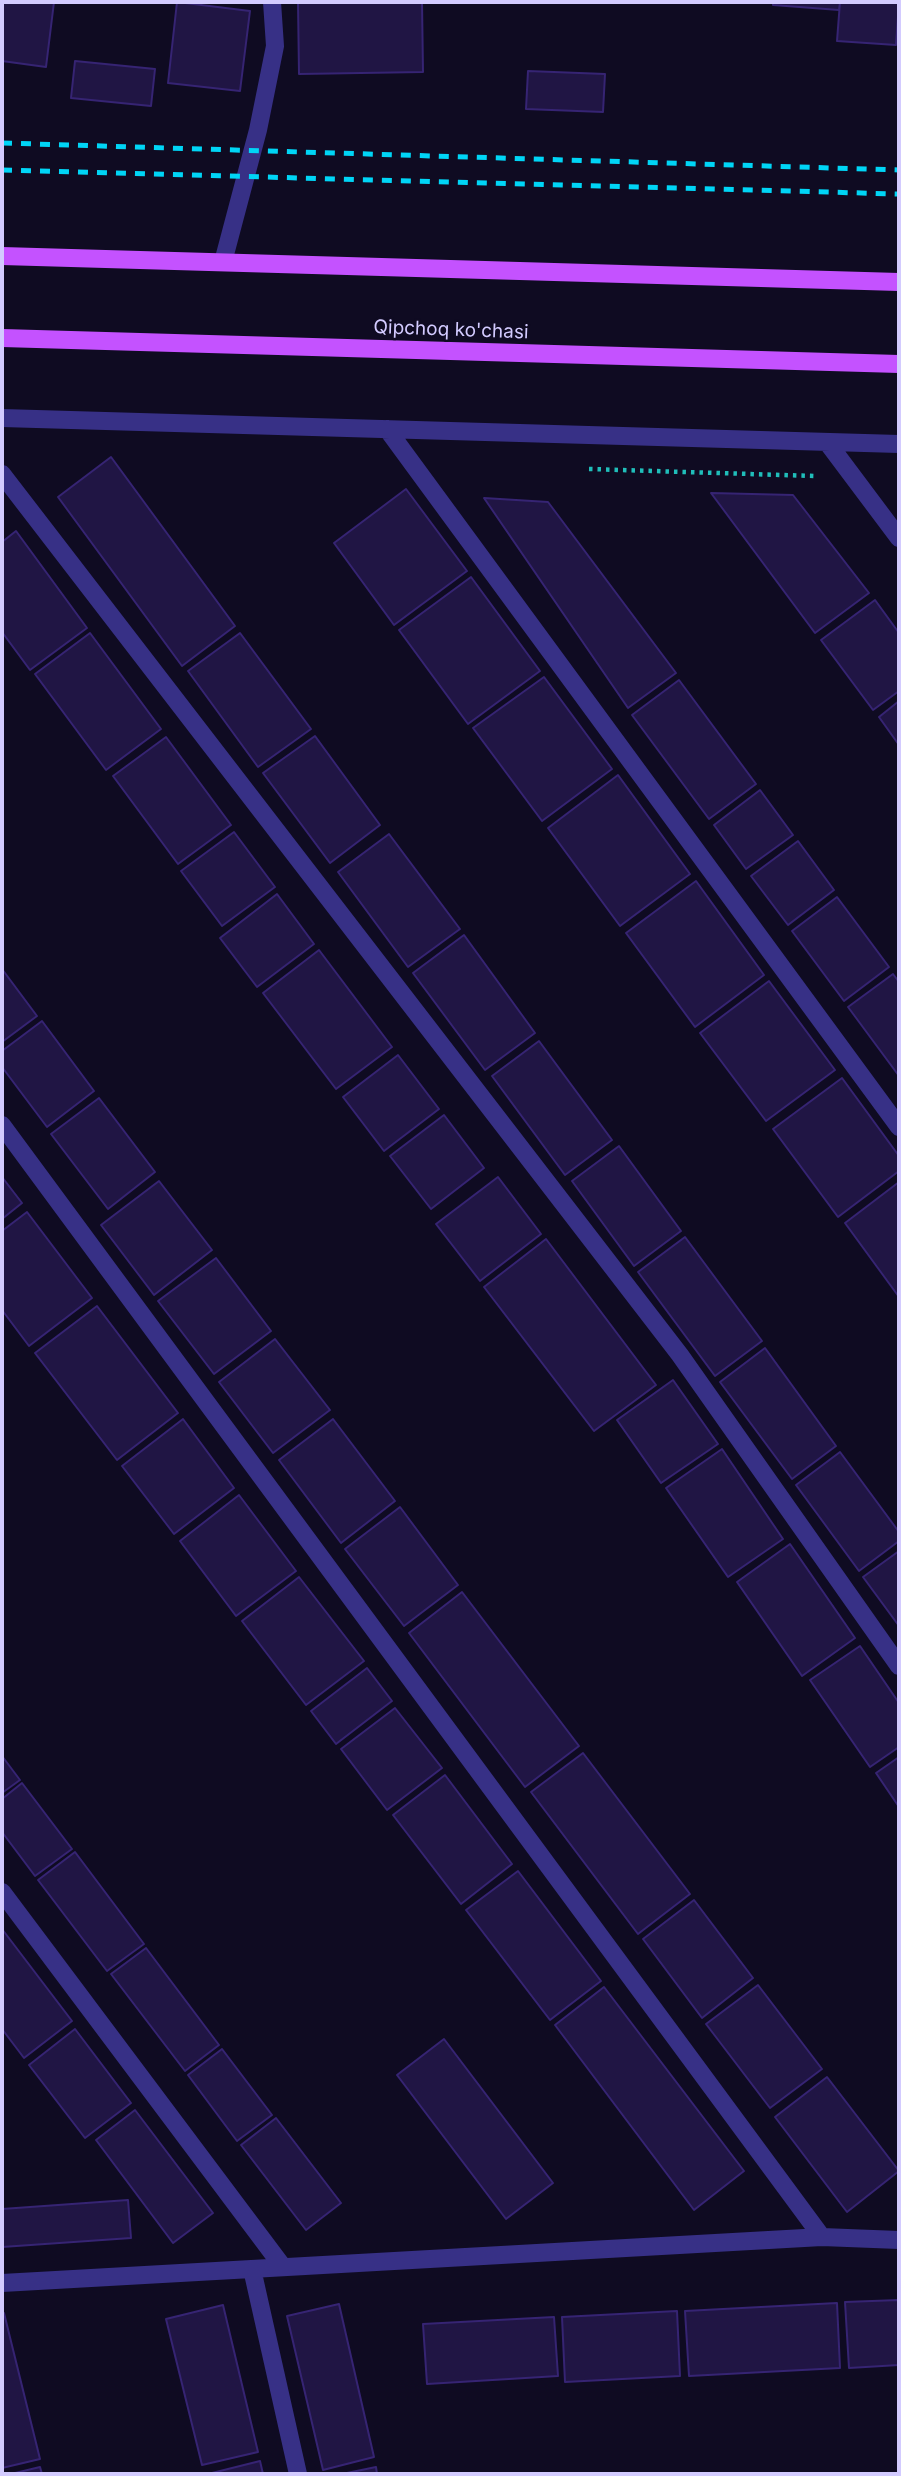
<!DOCTYPE html>
<style>
body{margin:0}
#map{position:relative;width:901px;height:2476px;overflow:hidden;background:#0f0b22;font-family:Inter,sans-serif}
canvas{display:block}
.frame{position:absolute;inset:0;border:4px solid #d3cbff;pointer-events:none}
</style>
<div id="map">
<canvas width="901" height="2476"></canvas>
<div class="frame"></div>
</div>
<script>
const ctx = document.querySelector('canvas').getContext('2d');
ctx.lineJoin = 'round';
function fillPath(path, color) { ctx.fillStyle = color; ctx.fill(path, 'evenodd'); }
function trace(path, color, width, dash) { ctx.strokeStyle = color; ctx.lineWidth = width; ctx.lineCap = dash ? 'butt' : 'round'; ctx.setLineDash(dash || []); ctx.stroke(path); }
function drawText(font, color, halo, rows, align = 'center') {
  ctx.font = font + ' Inter,sans-serif'; ctx.lineWidth = 5; ctx.setLineDash([]); ctx.textBaseline = 'middle'; ctx.strokeStyle = halo; ctx.fillStyle = color; for (const [text, x, y, turn = 0] of rows) {
    ctx.save(); ctx.translate(x, y); ctx.rotate((+turn || 0) * Math.PI / 180); ctx.textAlign = isNaN(turn) ? turn : align; if (halo) ctx.strokeText(text, 0, 0); ctx.fillText(text, 0, 0); ctx.restore();
  }
}
const building = new Path2D(`
 M 2,2 L 54,2 L 46,67 L 2,61 Z
 M 177,2 L 250,11 L 240,91 L 168,83 Z
 M 298,2 L 422,2 L 423,72 L 299,74 Z
 M 773,2 L 840,2 L 839,10 L 773,5 Z
 M 840,2 L 899,2 L 896,45 L 837,41 Z
 M 75,61 L 155,69 L 151,106 L 71,98 Z
 M 528,71 L 605,74 L 603,112 L 526,109 Z
 M 111,457 L 235,626 L 182,666 L 58,497 Z
 M 406,489 L 467,571 L 394,625 L 334,543 Z
 M 711,493 L 793,495 L 869,593 L 815,633 Z
 M 484,498 L 548,502 L 676,673 L 628,708 Z
 M 16,531 L 87,628 L 30,670 L 2,632 L 2,542 Z
 M 471,577 L 540,671 L 468,724 L 399,630 Z
 M 875,600 L 899,633 L 899,691 L 873,710 L 821,640 Z
 M 90,633 L 161,729 L 106,770 L 35,674 Z
 M 240,633 L 311,729 L 258,767 L 188,671 Z
 M 544,677 L 612,769 L 542,821 L 473,728 Z
 M 679,680 L 756,784 L 709,819 L 632,715 Z
 M 899,701 L 899,745 L 879,717 Z
 M 315,736 L 380,825 L 330,863 L 263,773 Z
 M 166,737 L 231,825 L 178,864 L 113,776 Z
 M 618,775 L 690,874 L 620,926 L 548,828 Z
 M 760,790 L 793,835 L 746,869 L 714,825 Z
 M 234,832 L 275,887 L 222,926 L 181,871 Z
 M 389,834 L 460,929 L 408,967 L 338,872 Z
 M 798,841 L 834,890 L 788,925 L 751,876 Z
 M 696,881 L 764,975 L 695,1027 L 626,933 Z
 M 277,894 L 314,944 L 257,987 L 220,938 Z
 M 837,897 L 889,967 L 844,1001 L 792,931 Z
 M 464,935 L 535,1033 L 485,1070 L 413,973 Z
 M 319,950 L 392,1047 L 336,1089 L 263,993 Z
 M 2,969 L 37,1016 L 2,1042 Z
 M 893,974 L 899,982 L 899,1076 L 848,1007 Z
 M 769,981 L 835,1070 L 766,1121 L 700,1033 Z
 M 42,1021 L 94,1091 L 47,1127 L 2,1067 L 2,1051 Z
 M 539,1041 L 612,1140 L 565,1175 L 492,1076 Z
 M 398,1055 L 439,1109 L 384,1151 L 343,1097 Z
 M 842,1078 L 899,1156 L 899,1171 L 838,1217 L 773,1129 Z
 M 99,1098 L 155,1172 L 108,1209 L 51,1134 Z
 M 444,1115 L 484,1168 L 431,1209 L 390,1156 Z
 M 619,1146 L 681,1231 L 634,1266 L 572,1181 Z
 M 2,1177 L 22,1203 L 2,1219 Z
 M 498,1177 L 541,1234 L 480,1281 L 436,1224 Z
 M 159,1181 L 212,1250 L 154,1295 L 101,1225 Z
 M 899,1182 L 899,1297 L 845,1223 Z
 M 27,1212 L 92,1298 L 29,1346 L 2,1310 L 2,1231 Z
 M 685,1237 L 762,1341 L 715,1376 L 638,1272 Z
 M 546,1239 L 656,1385 L 594,1431 L 484,1287 Z
 M 216,1258 L 271,1331 L 214,1374 L 158,1301 Z
 M 97,1306 L 178,1413 L 117,1460 L 35,1353 Z
 M 275,1339 L 330,1410 L 273,1453 L 219,1382 Z
 M 765,1348 L 836,1446 L 792,1479 L 720,1382 Z
 M 673,1380 L 718,1444 L 661,1483 L 617,1420 Z
 M 183,1419 L 234,1488 L 174,1534 L 122,1466 Z
 M 333,1419 L 395,1501 L 341,1543 L 279,1460 Z
 M 722,1449 L 783,1539 L 728,1577 L 666,1488 Z
 M 840,1452 L 899,1532 L 899,1541 L 859,1571 L 796,1485 Z
 M 239,1495 L 296,1571 L 236,1616 L 180,1541 Z
 M 400,1507 L 458,1585 L 404,1626 L 345,1549 Z
 M 790,1544 L 855,1638 L 802,1676 L 737,1582 Z
 M 899,1551 L 899,1626 L 863,1577 Z
 M 299,1577 L 364,1661 L 306,1705 L 242,1621 Z
 M 462,1592 L 579,1746 L 525,1787 L 409,1633 Z
 M 860,1646 L 899,1703 L 899,1747 L 870,1767 L 810,1680 Z
 M 367,1668 L 392,1701 L 336,1744 L 311,1711 Z
 M 395,1708 L 442,1768 L 387,1810 L 341,1749 Z
 M 583,1753 L 690,1894 L 638,1934 L 531,1792 Z
 M 2,1756 L 20,1780 L 2,1793 Z
 M 899,1757 L 899,1807 L 876,1773 Z
 M 445,1775 L 512,1864 L 461,1904 L 393,1815 Z
 M 22,1783 L 72,1849 L 35,1876 L 2,1832 L 2,1799 Z
 M 75,1852 L 144,1944 L 107,1971 L 38,1880 Z
 M 518,1871 L 601,1981 L 550,2020 L 466,1910 Z
 M 694,1900 L 753,1978 L 702,2018 L 643,1939 Z
 M 2,1929 L 72,2021 L 24,2058 L 2,2029 Z
 M 146,1948 L 219,2045 L 185,2071 L 111,1974 Z
 M 758,1985 L 822,2069 L 770,2108 L 706,2024 Z
 M 604,1987 L 744,2171 L 694,2210 L 555,2025 Z
 M 75,2029 L 131,2103 L 85,2138 L 29,2065 Z
 M 444,2039 L 553,2183 L 506,2219 L 397,2075 Z
 M 222,2049 L 272,2115 L 237,2141 L 188,2075 Z
 M 827,2077 L 899,2171 L 847,2212 L 775,2117 Z
 M 135,2110 L 213,2213 L 173,2243 L 96,2140 Z
 M 276,2118 L 341,2203 L 306,2230 L 241,2145 Z
 M 128,2200 L 131,2238 L 2,2247 L 2,2209 Z
 M 899,2300 L 899,2365 L 849,2368 L 845,2302 Z
 M 837,2303 L 840,2368 L 689,2376 L 685,2311 Z
 M 339,2304 L 374,2457 L 323,2470 L 287,2316 Z
 M 223,2305 L 258,2452 L 202,2465 L 166,2319 Z
 M 677,2311 L 680,2376 L 565,2382 L 562,2317 Z
 M 2,2313 L 4,2313 L 40,2459 L 2,2468 Z
 M 554,2317 L 558,2376 L 427,2384 L 423,2324 Z
 M 260,2461 L 263,2474 L 208,2474 Z
 M 40,2467 L 42,2474 L 11,2474 Z
 M 376,2467 L 377,2474 L 342,2474 Z`);
fillPath(building, '#201544');
trace(building, '#362473', 2);
trace(new Path2D(`
 M 589,469 L 814,476`), '#20beba', 4.5, [3.5, 5]);
trace(new Path2D(`
 M 223,262 L 258,130 L 275,46 L 272,2
 M 2,418 L 899,444
 M 387,429 L 899,1127
 M 827,442 L 899,538
 M 2,474 L 680,1355 L 899,1666
 M 2,1125 L 822,2237
 M 2,1892 L 283,2267
 M 252,2269 L 298,2474
 M 2,2283 L 822,2237 L 899,2240`), '#373086', 18);
trace(new Path2D(`
 M 2,256 L 899,282
 M 2,338 L 899,364`), '#c452ff', 18);
trace(new Path2D(`
 M 2,143 L 899,170
 M 2,170 L 899,194`), '#00d5f6', 5, [10, 9]);
drawText('19px', '#d3cbff', '#0f0b22', [
 ["Qipchoq ko'chasi",451,330,2]
]);
</script>
